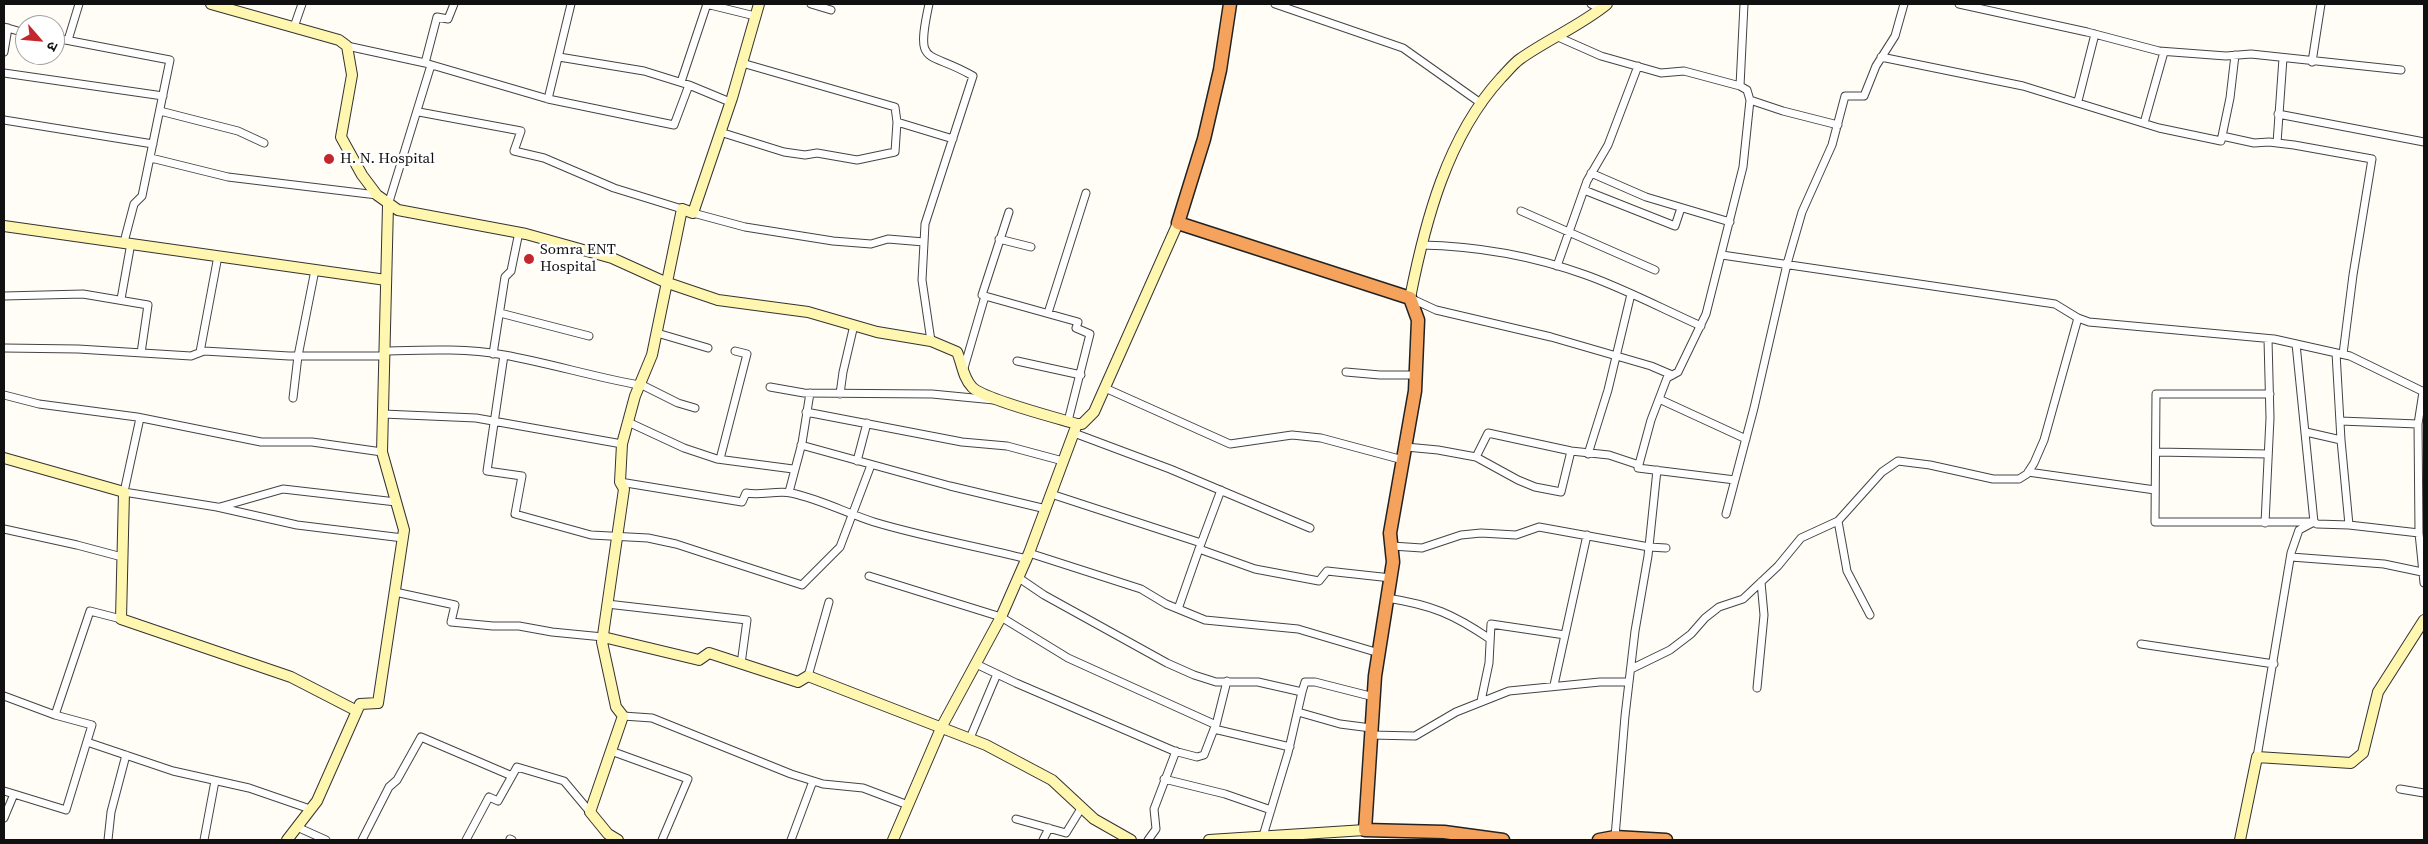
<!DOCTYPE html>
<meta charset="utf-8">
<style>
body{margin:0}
#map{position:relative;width:2428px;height:844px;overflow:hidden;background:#fffdf5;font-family:"Source Serif 4","Noto Sans Devanagari",serif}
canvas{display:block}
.frame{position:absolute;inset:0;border:5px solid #111;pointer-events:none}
.north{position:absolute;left:15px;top:15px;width:50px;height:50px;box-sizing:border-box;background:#fff;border:1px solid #a0a0a0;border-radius:50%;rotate:117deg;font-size:14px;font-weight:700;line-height:20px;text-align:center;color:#111}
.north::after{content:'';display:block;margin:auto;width:18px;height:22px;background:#c4262e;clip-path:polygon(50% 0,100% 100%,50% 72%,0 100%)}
</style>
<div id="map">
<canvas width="2428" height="844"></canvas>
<div class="frame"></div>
<div class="north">उ</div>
</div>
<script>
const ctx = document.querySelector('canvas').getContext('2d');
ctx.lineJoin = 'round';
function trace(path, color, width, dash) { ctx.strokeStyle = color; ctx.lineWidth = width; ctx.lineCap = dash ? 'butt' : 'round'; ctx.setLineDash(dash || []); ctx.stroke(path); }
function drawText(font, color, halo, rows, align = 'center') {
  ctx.font = font + ' "Source Serif 4",serif'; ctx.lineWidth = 5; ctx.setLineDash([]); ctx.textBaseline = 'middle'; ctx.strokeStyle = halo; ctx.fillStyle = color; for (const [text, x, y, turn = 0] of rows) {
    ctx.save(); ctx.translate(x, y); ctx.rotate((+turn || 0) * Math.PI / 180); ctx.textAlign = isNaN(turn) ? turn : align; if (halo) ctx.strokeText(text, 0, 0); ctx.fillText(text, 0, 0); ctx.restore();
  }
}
const street = new Path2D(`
 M 706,4 L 755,16
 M 811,4 L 831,10
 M 929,4 C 915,69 927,49 973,76 L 925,224 L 922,280 L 931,341
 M 1275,4 L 1403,48 L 1482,104
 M 1591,4 L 1600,9
 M 1959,4 L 2087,32 L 2159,51 L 2226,56 L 2251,54 L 2401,70
 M 4,27 L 25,33
 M 294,27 L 302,4
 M 1558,37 L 1601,56 L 1661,73 L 1684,71 L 1740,86 L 1747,90 L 1750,100 L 1783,111 L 1838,125
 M 55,38 L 170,60 L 142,196 L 134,204 L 124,242
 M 68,40 L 79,4
 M 347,46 L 425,63 L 548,99 L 571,4
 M 4,52 L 8,28
 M 559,57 L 644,71 L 689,85 L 730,102
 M 1881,57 L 2023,86 L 2159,128 L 2221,141 L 2230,98 L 2235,55
 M 2312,62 L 2321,4
 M 425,63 L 437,17 L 448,19 L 454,4
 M 742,63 L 895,107 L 897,122 L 953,139
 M 4,73 L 163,96
 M 681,82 L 707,4
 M 1740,86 L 1744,4
 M 548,99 L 674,125 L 689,85
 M 2078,101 L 2095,34
 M 160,111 L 238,131 L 264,143
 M 419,112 L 521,131 L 514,151 L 544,158 L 614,188 L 682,209
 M 2278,114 L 2424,142
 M 4,120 L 153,144
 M 2144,123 L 2164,52
 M 720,132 L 784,152 L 805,155 L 817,153 L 857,160 L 895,152 L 897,122
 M 2222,136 L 2254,143 L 2269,142 L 2294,145 L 2372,159 L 2353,275 L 2343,354
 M 2277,143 L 2283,58
 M 151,158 L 228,177 L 377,195
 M 1591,173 L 1646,197 L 1730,222
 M 1584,190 L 1675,226 L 1681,208
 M 388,205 L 431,65
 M 1521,211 L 1655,270
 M 693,213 L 745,227 L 833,241 L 871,244 L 888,239 L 924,242
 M 999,239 L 1031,247
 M 1421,245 C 1476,246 1533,256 1586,275 C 1625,289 1663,309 1701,326
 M 1722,255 L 2055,304 L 2078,318 L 2089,322 L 2274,339 L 2350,356 L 2424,392
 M 1557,266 L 1587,181 L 1608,145 L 1638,66
 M 4,296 L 83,294 L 148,305 L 141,353
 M 985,296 L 982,295 L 1009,212
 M 1410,298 L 1436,310 L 1551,337 L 1651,366 L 1672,375
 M 121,299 L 131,243
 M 500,313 L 589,336
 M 1048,313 L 1086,193
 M 657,333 L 708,348
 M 4,348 L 78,349 L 191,356 L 204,351 L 289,356 L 384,356
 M 384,351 C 424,350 465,348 504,355 C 549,363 594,377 639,385
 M 200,352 L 218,256
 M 2336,353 L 2341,440
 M 493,354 L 505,277 L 511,271 L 519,232
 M 504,355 L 487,471 L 522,476 L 515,514 L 591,535 L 648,538 L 676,544 L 802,585 L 840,547 L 871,465
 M 1017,361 L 1081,375
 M 964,368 L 985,296 L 1078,322 L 1076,328 L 1090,334 L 1068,421
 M 1346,372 L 1380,375 L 1416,375
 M 640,384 L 678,403 L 695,408
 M 770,387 L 804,393 L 932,394 L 994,400
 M 1105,388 L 1230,444 L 1292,435 L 1321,438 L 1403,460
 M 840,394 L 843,372 L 854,325
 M 2270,394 L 2156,394 L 2155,522 L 2314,522 L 2317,524 L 2349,525 L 2419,533
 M 4,395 L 39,404 L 137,417 L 261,442 L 312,442 L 382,452
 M 293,398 L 298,356 L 315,270
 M 1659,399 L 1746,439
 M 806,412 L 962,442 L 1007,446 L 1063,461
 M 383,414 L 476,418 L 622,444
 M 140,418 L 124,492 L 217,507 L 297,525 L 403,538
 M 2340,421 L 2418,424 L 2423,392
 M 628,422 L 684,448 L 717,459 L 793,469
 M 2418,424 L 2419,533 L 2424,583
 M 2306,432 L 2341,440 L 2349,525
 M 1074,433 L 1170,469 L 1310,528
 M 801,445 L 950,486 L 1046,509
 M 1406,447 L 1438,450 L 1476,457 L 1518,480 L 1535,487 L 1561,492 L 1571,451
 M 2156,452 L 2268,454
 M 1588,454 L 1608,390 L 1631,294
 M 1476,457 L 1488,433 L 1571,451 L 1609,455 L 1639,465
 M 720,459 L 747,354 L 735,351
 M 857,461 L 867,423
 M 2028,472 L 2155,490
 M 1735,480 L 1638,468 L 1651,420 L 1667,378 L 1678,372 L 1706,314 L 1743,167 L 1750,100
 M 620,482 L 742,502 L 746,493 C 761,496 777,490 791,493 C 820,499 846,513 874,522 C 924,537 976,546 1027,559
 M 1221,490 L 1199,549 L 1255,569 L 1319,581 L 1327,571 L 1391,578
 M 789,492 L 802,443 L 810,393
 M 1051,494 L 1201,543
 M 220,507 L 283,489 L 396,502
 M 1726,514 L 1754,408 L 1787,264 L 1802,212 L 1832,145 L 1845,96 L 1864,96 L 1876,66 L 1895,36 L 1904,4
 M 1838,521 L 1847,571 L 1870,615
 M 2265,523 L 2270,418 L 2268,339
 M 4,529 L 77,545 L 122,557
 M 1392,546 L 1422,548 L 1461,535 L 1481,533 L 1516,535 L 1539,527 L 1649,547 L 1666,548
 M 1029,553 L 1141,589 L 1166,604 L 1205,620 L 1298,629 L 1379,653
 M 2291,557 L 2384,564 L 2422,572
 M 869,576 L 1001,617 L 1068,658 L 1216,725 L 1214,729
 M 1019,578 L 1044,595 L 1167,663 L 1194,675 L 1216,682 L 1258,682 L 1302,692 L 1305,682 L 1315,682 L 1374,697
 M 395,592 L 455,605 L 451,622 L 493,626 L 519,626 L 552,632 L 603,637
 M 1387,598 C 1432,605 1453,614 1490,639
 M 607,604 L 747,620 L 741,664
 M 1178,609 L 1199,549
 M 2141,644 L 2274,664
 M 976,664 L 1016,683 L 1174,751 L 1197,757 L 1204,755 L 1214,729 L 1290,747
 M 1631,669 L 1670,650 L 1691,634 L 1705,618 L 1719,607 L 1743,599 L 1778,566 L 1801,538 L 1838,521 L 1882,472 L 1898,461 L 1930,465 L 1993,479 L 2019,479 L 2027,474 L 2034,463 L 2044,440 L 2078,318
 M 808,676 L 829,602
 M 1554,685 L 1587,535
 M 1757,688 L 1764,615 L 1761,582
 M 4,696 L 55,715 L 90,611 L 121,619
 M 1481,701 L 1489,663 L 1491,624 L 1565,635
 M 1298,712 L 1340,724 L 1371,728
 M 623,716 L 652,718 L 791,774 L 823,784 L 863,788 L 908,805
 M 1216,725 L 1227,681
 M 1371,735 L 1415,736 L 1456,712 L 1509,691 L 1600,682 L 1629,682
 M 970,738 L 997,674
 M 87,742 L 173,771 L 249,788 L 310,809
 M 611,751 L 688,779 L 662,840
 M 2257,757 L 2291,553 L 2299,530 L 2314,522 L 2296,344
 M 1164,779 L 1225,794 L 1271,810
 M 2400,789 L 2424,793
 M 4,791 L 14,794 L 4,818
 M 14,794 L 66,810 L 92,725 L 55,715
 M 1016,819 L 1066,833 L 1082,807
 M 297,827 L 326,840
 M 1263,836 L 1288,753 L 1302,692
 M 1615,837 L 1625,716 L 1635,631 L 1648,556 L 1657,470
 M 510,839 L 512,840
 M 108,840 L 111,812 L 126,755
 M 204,840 L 215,781
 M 362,840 L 389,787 L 397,780 L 421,737 L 512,776
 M 466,840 L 489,797 L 498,801 L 517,767 L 564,781 L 590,812
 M 791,840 L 813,781
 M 1043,840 L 1049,828
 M 1148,840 L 1156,829 L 1154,809 L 1176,751`);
const secondary = new Path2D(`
 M 211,4 L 339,40 L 347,46 L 352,75 L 341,137 L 362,175 L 377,195 L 398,210 L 526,234 L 612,258 L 665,282 L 718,300 L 808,312 L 877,332 L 931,341 L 957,352 C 962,363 963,378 972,387 C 983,399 1057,418 1077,424 L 1082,424 L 1094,412 L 1178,223
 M 4,226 L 386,280
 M 1410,298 C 1425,222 1447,137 1501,78 C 1507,72 1513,64 1520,59 C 1548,39 1580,26 1607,4
 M 4,458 L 124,492 L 121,619 L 291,677 L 357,711
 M 603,637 L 699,660 L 709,653 L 798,682 L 808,676 L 986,745 L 1052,780 L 1094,819 L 1131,840
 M 287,840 L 317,801 L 360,704 L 378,703 L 404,530 L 382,452 L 388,205
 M 618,840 L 608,834 L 590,812 L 623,716 L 616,707 L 602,642 L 624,489 L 620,482 L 622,444 L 635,396 L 652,355 L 682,209 L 693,213 L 732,98 L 759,4
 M 893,840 L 942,726 L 1001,617 L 1029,553 L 1077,424
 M 1209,840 L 1365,830
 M 2240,840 L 2257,757 L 2351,763 L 2363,753 L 2378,692 L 2424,620`);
const highway = new Path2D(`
 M 1230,4 L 1220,70 L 1204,139 L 1178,223 L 1410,298 L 1418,320 L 1415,391 L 1390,533 L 1393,562 L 1375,676 L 1365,830 L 1444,832 L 1503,840
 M 1599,840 L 1615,837 L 1666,840`);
trace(street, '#444', 9);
trace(secondary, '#333', 12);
trace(highway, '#222', 15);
trace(street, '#fff', 7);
trace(secondary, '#fff6b0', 10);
trace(highway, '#f5a25d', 12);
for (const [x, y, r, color] of [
 [329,159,6,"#c4262e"],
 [529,259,6,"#c4262e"]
]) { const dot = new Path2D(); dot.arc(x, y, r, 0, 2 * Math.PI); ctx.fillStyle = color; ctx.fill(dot); trace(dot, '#fff', 2); }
drawText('15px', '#111', '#fff', [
 ["H. N. Hospital",340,159],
 ["Somra ENT",540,250],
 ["Hospital",540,267]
], 'left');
</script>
